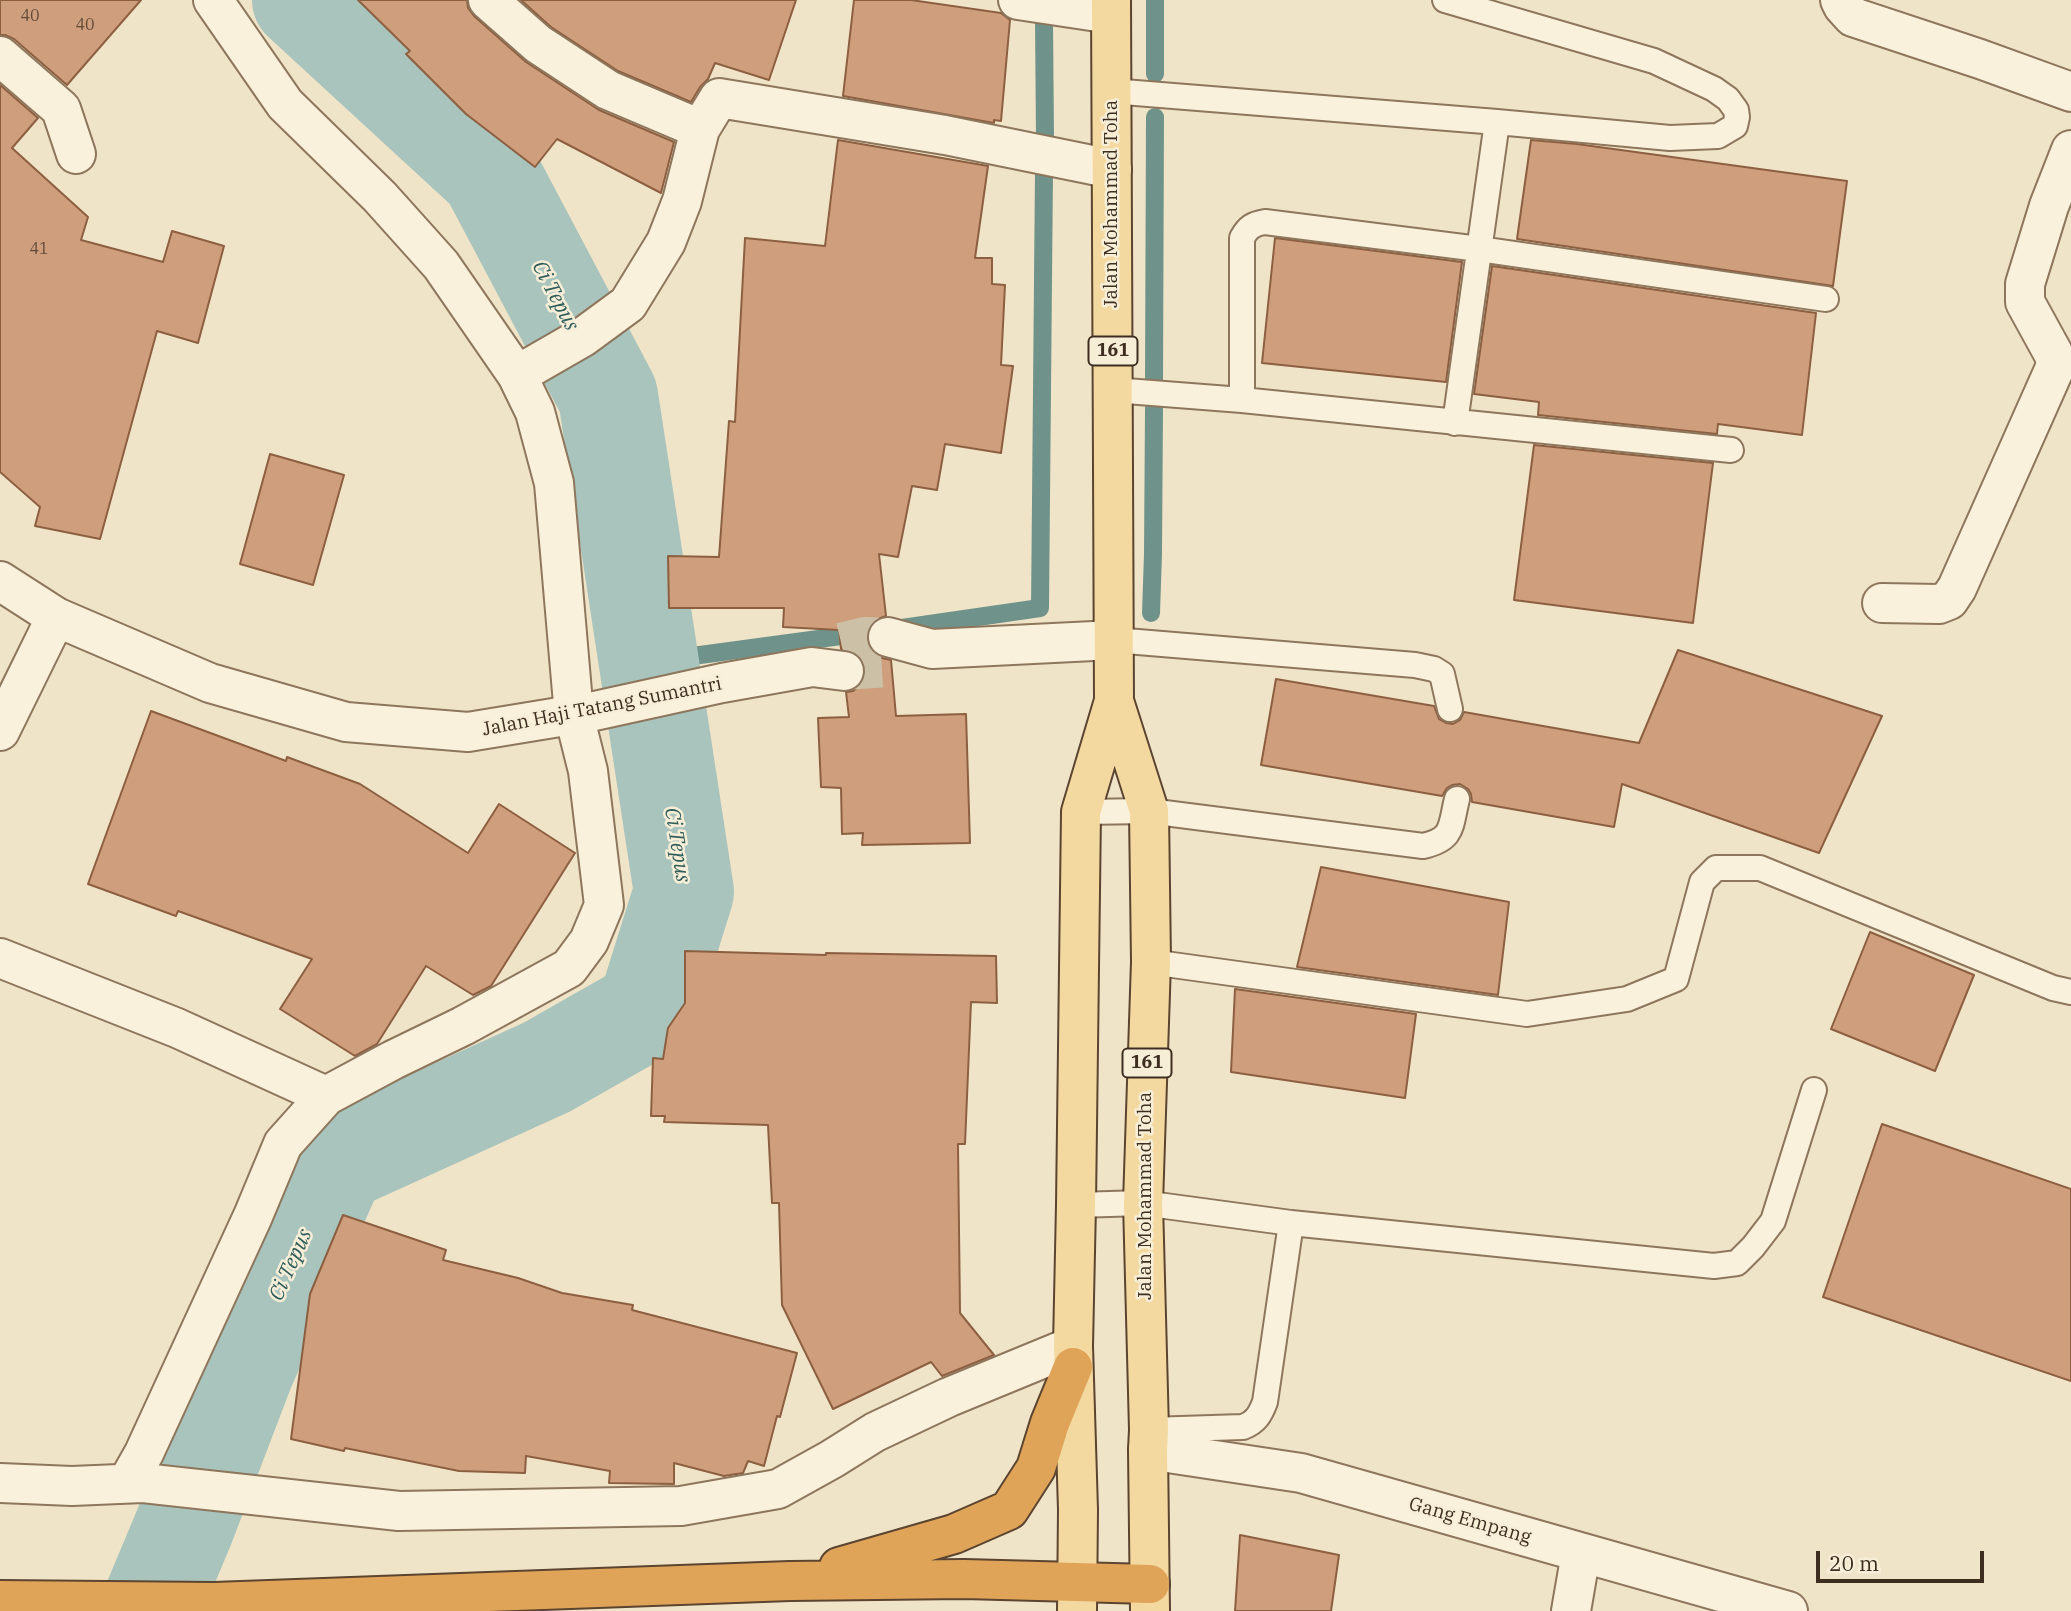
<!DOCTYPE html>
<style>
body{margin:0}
#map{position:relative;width:2071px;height:1611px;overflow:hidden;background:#f0e4c8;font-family:"IBM Plex Serif",serif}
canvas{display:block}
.scale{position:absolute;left:1816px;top:1551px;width:168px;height:32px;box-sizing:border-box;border:4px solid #3d2e20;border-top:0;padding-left:9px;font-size:21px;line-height:24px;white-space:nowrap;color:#3d2e20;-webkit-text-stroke:5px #f7eed8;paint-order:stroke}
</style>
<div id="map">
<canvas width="2071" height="1611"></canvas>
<div class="scale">20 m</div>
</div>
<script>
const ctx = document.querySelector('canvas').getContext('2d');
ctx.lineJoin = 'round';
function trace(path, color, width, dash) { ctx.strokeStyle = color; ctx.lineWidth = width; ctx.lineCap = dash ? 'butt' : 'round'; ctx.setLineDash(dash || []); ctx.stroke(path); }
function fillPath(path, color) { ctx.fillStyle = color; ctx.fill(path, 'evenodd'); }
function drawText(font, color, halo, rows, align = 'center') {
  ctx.font = font + ' "IBM Plex Serif",serif'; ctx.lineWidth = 5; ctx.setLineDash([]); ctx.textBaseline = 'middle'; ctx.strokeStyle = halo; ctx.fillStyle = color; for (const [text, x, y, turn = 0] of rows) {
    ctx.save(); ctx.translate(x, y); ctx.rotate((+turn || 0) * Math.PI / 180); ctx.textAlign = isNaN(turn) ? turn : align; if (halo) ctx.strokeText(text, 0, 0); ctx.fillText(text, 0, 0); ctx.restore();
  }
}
trace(new Path2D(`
 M 1044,20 L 1045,139
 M 1155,74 L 1155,0
 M 1154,382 L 1155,117
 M 1151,613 L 1153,554 L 1154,408
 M 895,629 L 1040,608 L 1044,171
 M 648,662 L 863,633`), '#6f938a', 18);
trace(new Path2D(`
 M 149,1611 L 185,1525 L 245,1368 L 336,1163 L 547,1067 L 647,1010 L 684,892 L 608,396 L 490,173 L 302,0`), '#a9c4bc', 100);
const building = new Path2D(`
 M 0,0 L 141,0 L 67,85 L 14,39 L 5,35 L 0,35 Z
 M 358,0 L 467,0 L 468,8 L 474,16 L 526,62 L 599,110 L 674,142 L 661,193 L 557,139 L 535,167 L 466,114 L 406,54 L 410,51 Z
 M 521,0 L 796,0 L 769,80 L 715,63 L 708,79 L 700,87 L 691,102 L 618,71 L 551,27 Z
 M 854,0 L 911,0 L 1001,13 L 1010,20 L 1001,121 L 994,120 L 994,123 L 843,96 Z
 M 0,85 L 38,118 L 12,148 L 88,217 L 81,240 L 163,262 L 172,231 L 224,246 L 198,343 L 157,331 L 100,539 L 35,526 L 40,507 L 0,472 Z
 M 838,140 L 988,166 L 975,258 L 992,258 L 992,284 L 1005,285 L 1001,365 L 1013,366 L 1001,453 L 945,444 L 937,490 L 912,486 L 898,557 L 879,554 L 886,616 L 873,621 L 867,632 L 867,642 L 872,652 L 882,658 L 891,660 L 896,716 L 966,714 L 970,843 L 862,845 L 863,833 L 842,834 L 841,788 L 821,787 L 818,718 L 849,717 L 846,692 L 853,691 L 861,685 L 866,673 L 864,663 L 858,654 L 841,649 L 839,630 L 783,627 L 784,608 L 669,608 L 668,556 L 719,557 L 729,421 L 735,422 L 745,238 L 825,246 Z
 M 1531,140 L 1577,144 L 1847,181 L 1833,286 L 1517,239 Z
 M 1275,238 L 1462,262 L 1446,382 L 1262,363 Z
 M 1492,266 L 1816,313 L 1802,435 L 1718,424 L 1717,434 L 1538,415 L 1539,402 L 1474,394 Z
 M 1534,445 L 1713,463 L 1693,623 L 1514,600 Z
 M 270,454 L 344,475 L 313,585 L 240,564 Z
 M 1678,650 L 1882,716 L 1819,853 L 1622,784 L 1614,827 L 1472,802 L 1471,794 L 1468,789 L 1460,784 L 1452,785 L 1447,788 L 1442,796 L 1261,765 L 1276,679 L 1434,706 L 1439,719 L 1446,723 L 1453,724 L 1460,720 L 1464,712 L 1639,743 Z
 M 151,711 L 286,761 L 287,757 L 360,784 L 468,853 L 499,804 L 575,853 L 491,986 L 473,995 L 426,966 L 377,1044 L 355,1056 L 280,1009 L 312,959 L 178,911 L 176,916 L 88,884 Z
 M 1321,867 L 1509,902 L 1498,995 L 1297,967 Z
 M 1870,932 L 1974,975 L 1935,1071 L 1831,1029 Z
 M 685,951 L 826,955 L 826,953 L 996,956 L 997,1003 L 971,1002 L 965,1144 L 958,1144 L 960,1313 L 994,1355 L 942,1376 L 931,1362 L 833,1409 L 782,1305 L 779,1203 L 772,1203 L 768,1125 L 664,1122 L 665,1116 L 651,1116 L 653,1058 L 663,1059 L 668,1028 L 685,1003 Z
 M 1235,989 L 1416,1014 L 1405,1098 L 1231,1072 Z
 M 1882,1124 L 2071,1189 L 2071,1381 L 1823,1297 Z
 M 343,1215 L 446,1250 L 443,1260 L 518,1278 L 562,1293 L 633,1305 L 632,1310 L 797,1353 L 780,1417 L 777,1416 L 764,1466 L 748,1461 L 743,1473 L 724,1476 L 674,1463 L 674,1484 L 609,1483 L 610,1471 L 526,1456 L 525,1473 L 459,1471 L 345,1448 L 344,1451 L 291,1439 L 310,1294 Z
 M 1240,1535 L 1339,1555 L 1331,1611 L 1235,1611 Z`);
fillPath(building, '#cf9f7d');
trace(building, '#8d5f41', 2);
trace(new Path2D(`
 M 841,642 L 865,636 L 888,637
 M 844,671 L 892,668`), '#ccc0a6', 38, [38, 19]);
const service = new Path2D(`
 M 1111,91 L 1497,122 L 1670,138 L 1718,136 L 1735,126 L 1737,117 L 1736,110 L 1728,99 L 1714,89 L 1654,61 L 1445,0
 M 1113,390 L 1242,400 L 1731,450
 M 1242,400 L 1242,238 C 1248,227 1253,224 1265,222 L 1479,249 L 1826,299
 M 1455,423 L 1497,122
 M 1114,640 L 1415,665 L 1434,669 L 1442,674 L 1450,709
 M 1081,812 L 1149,811 L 1423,846 C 1454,839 1450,827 1457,799
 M 1151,962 L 1527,1014 L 1627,999 L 1676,979 L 1702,882 L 1716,868 L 1760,868 L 2053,988 L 2071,992
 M 1076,1205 L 1143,1203 L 1291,1223 L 1714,1266 L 1737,1263 L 1753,1247 L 1773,1221 L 1814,1090
 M 1149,1430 L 1243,1427 C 1256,1422 1260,1415 1265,1402 L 1291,1223`);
const minor = new Path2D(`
 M 488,0 L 538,44 L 608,90 L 700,129
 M 1018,0 L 1111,14
 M 1840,0 L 1843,6 L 1853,17 L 1980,59 L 2071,92
 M 0,56 L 61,109 L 76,154
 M 517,375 L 583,337 L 628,304 L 666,242 L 682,201 L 700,129 L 719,98 L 945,135 L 1112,169
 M 1882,603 L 1939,604 L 1949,600 L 1957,588 L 2054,370 L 2056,360 L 2053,353 L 2025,302 L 2025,284 L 2049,206 L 2071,150
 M 0,731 L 56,617
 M 0,958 L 177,1028 L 326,1096
 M 1148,1450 L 1301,1473 L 1788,1611
 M 0,1483 L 72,1486 L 143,1483 L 399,1511 L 681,1506 L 778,1489 L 832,1459 L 875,1432 L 949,1397 L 1073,1346
 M 127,1483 L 144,1453 L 253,1216 L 283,1144 L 326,1096 L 393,1060 L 463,1026 L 569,968 L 589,941 L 604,905 L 588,771 L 574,715 L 554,483 L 535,412 L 517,375 L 441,265 L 380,197 L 285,104 L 213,0
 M 1571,1611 L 1581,1553`);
const tertiary = new Path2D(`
 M 0,581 L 56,617 L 210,683 L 346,722 L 468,732 L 590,712 L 722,683 L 812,667 L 844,671
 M 888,637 L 932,649 L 1114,640`);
const primary = new Path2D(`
 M 1114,701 L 1149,811 L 1151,962 L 1143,1203 L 1149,1430 L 1148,1450 L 1150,1611
 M 1077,1611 L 1078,1510 L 1073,1346 L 1076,1205 L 1081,812 L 1114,701 L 1111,0`);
const motorway = new Path2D(`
 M 839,1567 L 954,1534 L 1009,1510 L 1036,1468 L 1050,1423 L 1073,1367
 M 0,1600 L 214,1602 L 790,1581 L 964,1579 L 1150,1584`);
trace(service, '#8d765c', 28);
trace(minor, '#8d765c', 42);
trace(tertiary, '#8d765c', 42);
trace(primary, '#5b4430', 42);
trace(motorway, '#5b4430', 42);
trace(service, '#faf1dc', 24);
trace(minor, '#faf1dc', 38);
trace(tertiary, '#faf1dc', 38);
trace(primary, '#f3d9a0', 38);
trace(motorway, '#e0a458', 38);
drawText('16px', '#624a37', null, [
 ["40",30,16],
 ["40",85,25],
 ["41",39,249]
]);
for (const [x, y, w] of [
 [1113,351,49],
 [1147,1063,49]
]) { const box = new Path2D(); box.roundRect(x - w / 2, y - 14.5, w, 29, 5); ctx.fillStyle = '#f7eed8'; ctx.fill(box); trace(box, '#3d2e20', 2); }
drawText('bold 18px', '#3d2e20', null, [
 ["161",1113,351],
 ["161",1147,1063]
]);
drawText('19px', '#3d2e20', '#f7eed8', [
 ["Jalan Mohammad Toha",1112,204,-90],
 ["Jalan Haji Tatang Sumantri",602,707,-11],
 ["Jalan Mohammad Toha",1146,1196,-90],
 ["Gang Empang",1470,1521,16]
]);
drawText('italic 21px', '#2f5d5a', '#f7eed8', [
 ["Ci Tepus",555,296,62],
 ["Ci Tepus",677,845,81],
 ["Ci Tepus",291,1265,-66]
]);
</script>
